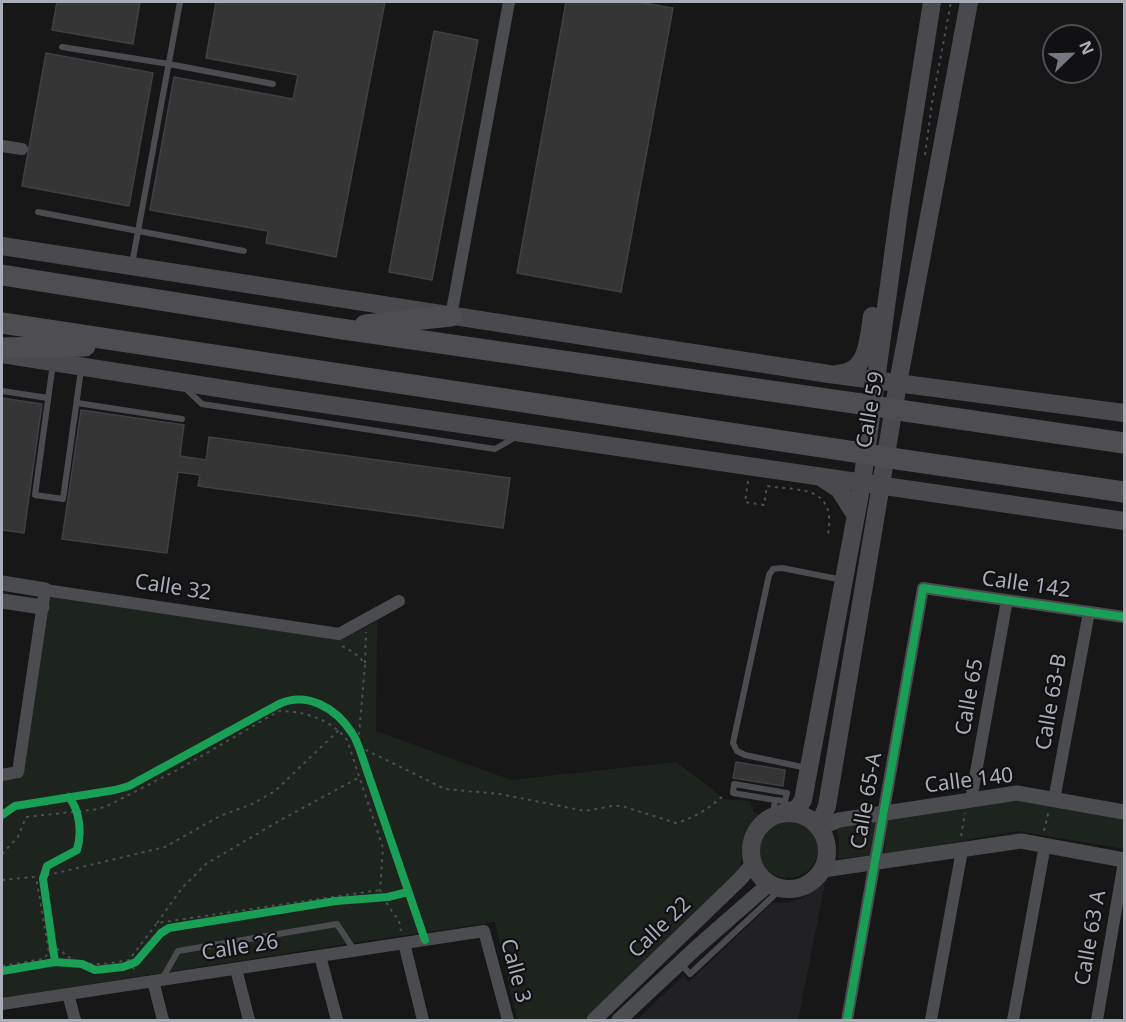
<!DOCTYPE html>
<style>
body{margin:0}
#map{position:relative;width:1126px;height:1022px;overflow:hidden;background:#171717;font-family:"Noto Sans",sans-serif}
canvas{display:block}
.frame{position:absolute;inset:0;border:3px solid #a8adb8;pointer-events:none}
.north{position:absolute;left:1042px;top:24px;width:60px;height:60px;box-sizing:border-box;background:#111113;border:2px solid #4d4f55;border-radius:50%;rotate:67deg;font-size:16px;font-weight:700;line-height:24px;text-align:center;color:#a8adb8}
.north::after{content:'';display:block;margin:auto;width:21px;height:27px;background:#757880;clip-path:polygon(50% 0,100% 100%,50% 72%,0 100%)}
</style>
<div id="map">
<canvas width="1126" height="1022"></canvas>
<div class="frame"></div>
<div class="north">N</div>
</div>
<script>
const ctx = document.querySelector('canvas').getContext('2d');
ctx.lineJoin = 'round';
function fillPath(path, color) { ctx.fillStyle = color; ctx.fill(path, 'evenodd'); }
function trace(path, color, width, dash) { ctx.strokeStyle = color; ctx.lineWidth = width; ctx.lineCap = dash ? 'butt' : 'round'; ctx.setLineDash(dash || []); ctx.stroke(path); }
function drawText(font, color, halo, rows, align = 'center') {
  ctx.font = font + ' "Noto Sans",sans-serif'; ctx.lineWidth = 4.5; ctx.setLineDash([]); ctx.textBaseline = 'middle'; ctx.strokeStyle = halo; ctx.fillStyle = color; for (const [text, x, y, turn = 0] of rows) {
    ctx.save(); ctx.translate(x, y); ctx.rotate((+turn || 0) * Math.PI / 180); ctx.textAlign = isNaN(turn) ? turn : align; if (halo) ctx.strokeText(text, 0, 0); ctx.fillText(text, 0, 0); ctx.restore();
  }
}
fillPath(new Path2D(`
 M 825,883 L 798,1020 L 637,1020 L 683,976 L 689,982 L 772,903 L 786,903 L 801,899 Z`), '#212123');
fillPath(new Path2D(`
 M 45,590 L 216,616 L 343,639 L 377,621 L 376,731 L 511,780 L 676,762 L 716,792 L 723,799 L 750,801 L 754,812 L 759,815 L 744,833 L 740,872 L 587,1020 L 517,1020 L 495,922 L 359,942 L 2,998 L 2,779 L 23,776 Z
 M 1017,798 L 1124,816 L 1124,849 L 1018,831 L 884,854 L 888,818 Z
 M758 848a30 30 0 1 1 60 0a30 30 0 1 1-60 0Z
 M 878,819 L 871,855 L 838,859 L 839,839 L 836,826 Z`), '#1d241e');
const building = new Path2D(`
 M 57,2 L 140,2 L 133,44 L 52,30 Z
 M 216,2 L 385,2 L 336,257 L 266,243 L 268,231 L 150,210 L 174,77 L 293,99 L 298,75 L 206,58 Z
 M 566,2 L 638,2 L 673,8 L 621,292 L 517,273 Z
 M 434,31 L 478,40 L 432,280 L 389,272 Z
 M 46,53 L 153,73 L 129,206 L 22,186 Z
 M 2,398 L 42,404 L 24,533 L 2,530 Z
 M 81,410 L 184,425 L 180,456 L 206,460 L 209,437 L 510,478 L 503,528 L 198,486 L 200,475 L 178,472 L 167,553 L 62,539 Z
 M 736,762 L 785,770 L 783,786 L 733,778 Z`);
fillPath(building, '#353536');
trace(building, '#3f4043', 1.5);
trace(new Path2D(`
 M 925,155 L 932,103 L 951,2
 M 748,481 L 745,502 L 764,505 L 767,486 C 803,491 836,486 828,535
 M 342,646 C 351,651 360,655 365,665 L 358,746 L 445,789 L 500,794 L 585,811 L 612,806 L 622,806 L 676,823 C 695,818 711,807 725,794
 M 365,663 L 366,632
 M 1044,831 L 1049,810
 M 961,836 L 965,813
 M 2,854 L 18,837 L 26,817 L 99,809 L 111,804 L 179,769 L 279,711 C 304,711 331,719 347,740 L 383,848 L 380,890 L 389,907 L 399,921 L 401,931
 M 2,880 L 44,876 L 165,847 L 220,816 L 252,804 L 275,791 L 339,730
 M 157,923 L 182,888 L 206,864 L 279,821 L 358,778
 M 49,952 L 60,949 C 76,970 107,964 129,960 L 157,923 L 380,890
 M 129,960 L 136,973
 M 2,966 L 44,959 L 49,952 L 36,877`), '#4d4e52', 2, [3, 4.5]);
trace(new Path2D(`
 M 62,47 L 169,64 L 273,84
 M 38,212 L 244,251
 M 132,264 L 180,2
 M 53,363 L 35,495 L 63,499 L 81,370
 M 186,389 L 202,404 L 495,449 L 514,438
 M 2,391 L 48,398
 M 77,403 L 182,419
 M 807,768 L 745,755 L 737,751 L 733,743 L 769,575 L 773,569 L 782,568 L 843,580
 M 773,815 L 775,800 L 785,801 L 787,793 L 734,784 L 733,793 L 775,800
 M 681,964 L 690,974 L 781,889
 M 162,979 L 178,951 L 337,924 L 354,950`), '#4b4c50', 6);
trace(new Path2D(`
 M 2,146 L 22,149
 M 451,316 L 509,2
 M 2,775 L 18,772 L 45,590 L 339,634 L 399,601
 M 971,800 L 1007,600
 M 1054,800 L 1089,612
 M 404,943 L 423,1020
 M 320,956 L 337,1020
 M 236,969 L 249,1020
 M 153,981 L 163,1020
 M 68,994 L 75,1020
 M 2,1004 L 484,931 L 508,1020
 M 847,1020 L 923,588 L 1124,617
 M 931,1020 L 961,856 L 961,850
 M 1013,1020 L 1045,845
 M 1097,1020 L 1124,862`), '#4b4c50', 12);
trace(new Path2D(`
 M 2,583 L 45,590
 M 2,601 L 42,607
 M 820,828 L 839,820 L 1017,793 L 1124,812
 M 823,870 L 1021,841 L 1124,860
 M 594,1020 L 740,879 L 753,864
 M 619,1020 L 696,948 L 769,884`), '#4b4c50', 15);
trace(new Path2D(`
 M 2,246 L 829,374 L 1124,413
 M 2,354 L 269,396 L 1124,521
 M 836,374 C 868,374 868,341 872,316
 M 822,478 L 839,489 L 856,516
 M 784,812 L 797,809 L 803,800 L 862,483 L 900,204 L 932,2
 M751 851a38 38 0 1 1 76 0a38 38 0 1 1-76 0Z
 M 819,826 L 827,806 L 898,383 L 969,2`), '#4a4a4e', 18);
trace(new Path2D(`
 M 2,275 L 335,328 L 861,404
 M 2,323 L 855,452
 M 365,325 L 451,316
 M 2,348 L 85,346
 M 905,411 L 1124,443
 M 897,459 L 1124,492`), '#4e4e52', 21);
trace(new Path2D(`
 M 861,404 L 905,411
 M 855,452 L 897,459`), '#4e4e52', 21);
trace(new Path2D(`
 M 2,815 L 15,806 L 115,790 L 129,786 L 279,704 C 307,691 336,708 352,733 C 357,740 360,750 363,759 L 425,940
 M 55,962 L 43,879 L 47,866 L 77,850 C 82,833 80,811 69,797
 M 2,971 L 55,962 L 82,964 L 95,970 L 123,967 L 136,962 L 161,933 L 169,928 L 336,901 L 388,897 L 408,892
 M 847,1020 L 923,588 L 1124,617`), '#1a9f57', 8);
drawText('21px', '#a8adb8', '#111113', [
 ["Calle 59",871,410,-80],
 ["Calle 142",1026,585,8],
 ["Calle 32",173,588,9],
 ["Calle 65",970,697,-80],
 ["Calle 63-B",1052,702,-80],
 ["Calle 140",969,781,-7],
 ["Calle 65-A",867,801,-80],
 ["Calle 22",660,928,-44],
 ["Calle 63 A",1091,938,-80],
 ["Calle 26",240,948,-9],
 ["Calle 3",515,971,75]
]);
</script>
